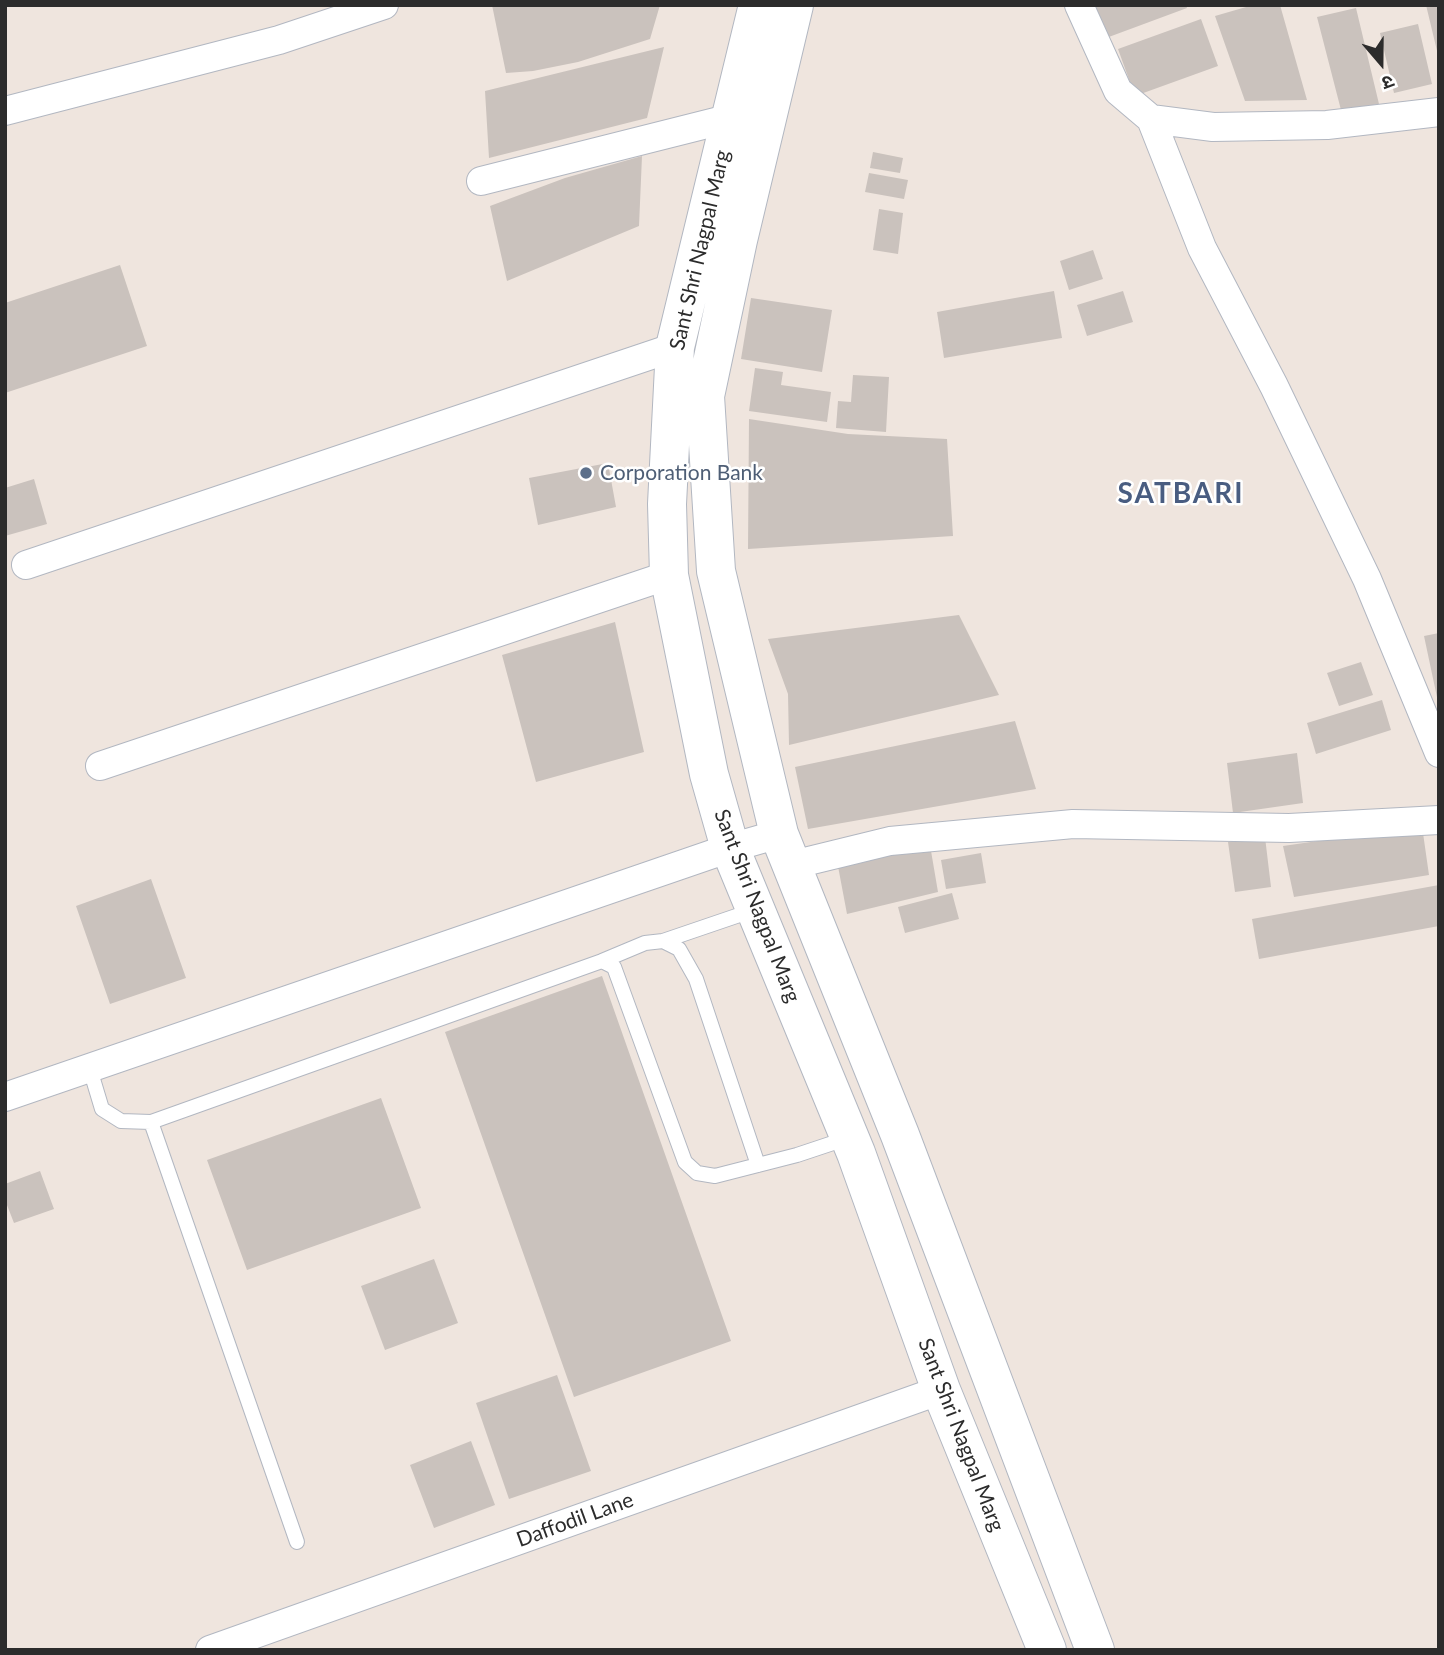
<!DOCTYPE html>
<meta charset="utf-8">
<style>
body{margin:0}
#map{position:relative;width:1444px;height:1655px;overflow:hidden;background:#efe5de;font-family:Lato,"Noto Sans Devanagari",sans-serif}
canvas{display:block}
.frame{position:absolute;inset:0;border:7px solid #2c2c2c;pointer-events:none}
.north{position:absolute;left:1346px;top:28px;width:70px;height:70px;-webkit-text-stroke:5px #fff;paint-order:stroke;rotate:160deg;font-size:19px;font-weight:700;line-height:28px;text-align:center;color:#2c2c2c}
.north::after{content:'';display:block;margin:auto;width:24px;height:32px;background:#2c2c2c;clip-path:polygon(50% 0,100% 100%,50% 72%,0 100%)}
</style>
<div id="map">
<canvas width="1444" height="1655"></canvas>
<div class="frame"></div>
<div class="north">उ</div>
</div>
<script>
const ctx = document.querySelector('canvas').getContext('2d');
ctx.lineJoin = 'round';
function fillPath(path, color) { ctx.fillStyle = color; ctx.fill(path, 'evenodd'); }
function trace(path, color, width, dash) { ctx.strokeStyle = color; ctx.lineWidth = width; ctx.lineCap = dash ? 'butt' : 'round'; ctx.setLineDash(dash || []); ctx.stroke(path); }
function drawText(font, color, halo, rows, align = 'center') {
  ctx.font = font + ' Lato,sans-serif'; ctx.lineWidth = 5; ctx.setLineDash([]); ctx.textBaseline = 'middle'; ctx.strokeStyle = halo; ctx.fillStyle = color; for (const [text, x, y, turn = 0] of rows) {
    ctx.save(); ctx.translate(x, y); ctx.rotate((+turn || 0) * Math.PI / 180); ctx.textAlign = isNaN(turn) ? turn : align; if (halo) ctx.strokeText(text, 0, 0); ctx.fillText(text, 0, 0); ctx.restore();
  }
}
fillPath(new Path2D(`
 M 492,5 L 660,5 L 650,39 L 578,62 L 533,71 L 506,73 Z
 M 1084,5 L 1186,5 L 1187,8 L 1098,41 Z
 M 1253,5 L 1280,5 L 1307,100 L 1245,101 L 1215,16 Z
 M 1426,5 L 1439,5 L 1439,55 L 1438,55 Z
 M 1356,8 L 1379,104 L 1341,110 L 1317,17 Z
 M 1201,19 L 1218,66 L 1135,96 L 1118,49 Z
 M 1418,24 L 1432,84 L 1394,93 L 1380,33 Z
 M 664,47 L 647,118 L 489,158 L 485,91 Z
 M 873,152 L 903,158 L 900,173 L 870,168 Z
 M 642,156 L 639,226 L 507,281 L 490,206 L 565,178 Z
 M 869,173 L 908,180 L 904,199 L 865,192 Z
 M 879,209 L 903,213 L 898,254 L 873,250 Z
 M 1093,250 L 1103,279 L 1069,290 L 1060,261 Z
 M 120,265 L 147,346 L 5,393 L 5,303 Z
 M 1054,291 L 1062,338 L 944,358 L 937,312 Z
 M 1123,291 L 1133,322 L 1087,336 L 1077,305 Z
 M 751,298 L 832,310 L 822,372 L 741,359 Z
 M 755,368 L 783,372 L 781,385 L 831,392 L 827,422 L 749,411 Z
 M 853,375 L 889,377 L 886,432 L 836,428 L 838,401 L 851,402 Z
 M 749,419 L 848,434 L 947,439 L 953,536 L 748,549 Z
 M 608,463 L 616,507 L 538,525 L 529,478 Z
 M 34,479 L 47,524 L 5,536 L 5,488 Z
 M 959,615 L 999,695 L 789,745 L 788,694 L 768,639 Z
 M 615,622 L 644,752 L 536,782 L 502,655 Z
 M 1439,633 L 1439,702 L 1438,702 L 1424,636 Z
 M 1361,662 L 1373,695 L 1339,706 L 1327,673 Z
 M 1382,700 L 1391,730 L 1316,754 L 1307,723 Z
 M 1015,721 L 1036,789 L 808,829 L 795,767 Z
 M 1297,753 L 1303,803 L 1233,813 L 1227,763 Z
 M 1422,826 L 1429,875 L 1294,897 L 1283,846 Z
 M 1265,837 L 1271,887 L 1235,892 L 1228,842 Z
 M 930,845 L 938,892 L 847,914 L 837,861 Z
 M 981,853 L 986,883 L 946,889 L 941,860 Z
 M 151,879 L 186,978 L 110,1004 L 76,906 Z
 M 1439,885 L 1439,926 L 1259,959 L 1252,919 Z
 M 952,893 L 959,919 L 905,933 L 898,907 Z
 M 602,976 L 731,1341 L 574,1397 L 445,1032 Z
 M 381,1098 L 421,1208 L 247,1270 L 207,1160 Z
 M 40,1171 L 54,1209 L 14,1223 L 5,1200 L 5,1184 Z
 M 434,1259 L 458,1323 L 385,1350 L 361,1286 Z
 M 557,1375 L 591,1471 L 509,1499 L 476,1403 Z
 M 471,1441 L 495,1505 L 434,1528 L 410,1465 Z`), '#cac2bd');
const lane = new Path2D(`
 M 663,941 L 754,910
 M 602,961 L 645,943 L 663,941 L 679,949 L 696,979 L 758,1165
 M 90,1069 L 102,1109 L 121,1121 L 151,1122 L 602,961 L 614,967 L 685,1162 L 697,1173 L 715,1176 L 797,1155 L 848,1138
 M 151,1122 L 297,1542`);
const street = new Path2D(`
 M 1079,5 L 1118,91 L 1151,119 L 1213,127 L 1327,125 L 1439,112
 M 5,111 L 279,40 L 384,5
 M 1151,119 L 1202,248 L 1274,386 L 1367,579 L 1439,753
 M 481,181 L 731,118
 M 26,565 L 675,347
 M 100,766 L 669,575
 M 792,865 L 890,841 L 1073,824 L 1289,828 L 1439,820
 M 5,1097 L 730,848 L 779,834
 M 210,1650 L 941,1390`);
const secondary = new Path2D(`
 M 758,5 L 675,347 L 667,504 L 669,575 L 709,774 L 730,848 L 856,1153 L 941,1390 L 1047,1650
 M 794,5 L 738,240 L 705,396 L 716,571 L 779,834 L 900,1135 L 1095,1650`);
trace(lane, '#b2b7c1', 16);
trace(street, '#b2b7c1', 30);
trace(secondary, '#b2b7c1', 40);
trace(lane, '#fff', 14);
trace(street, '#fff', 28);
trace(secondary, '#fff', 38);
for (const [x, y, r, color] of [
 [586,473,7,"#5c6f8a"]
]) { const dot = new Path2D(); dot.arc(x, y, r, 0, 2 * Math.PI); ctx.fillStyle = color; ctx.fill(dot); trace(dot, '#fff', 2.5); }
drawText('21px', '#2c2c2c', '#fff', [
 ["Sant Shri Nagpal Marg",700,250,-77],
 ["Sant Shri Nagpal Marg",757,906,69],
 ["Sant Shri Nagpal Marg",961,1435,69],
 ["Daffodil Lane",575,1520,-20]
]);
drawText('21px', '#4e5e75', '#fff', [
 ["Corporation Bank",600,473]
], 'left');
ctx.letterSpacing = '2px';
drawText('bold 28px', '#495d81', '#fff', [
 ["SATBARI",1181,494]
]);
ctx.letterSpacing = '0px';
</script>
